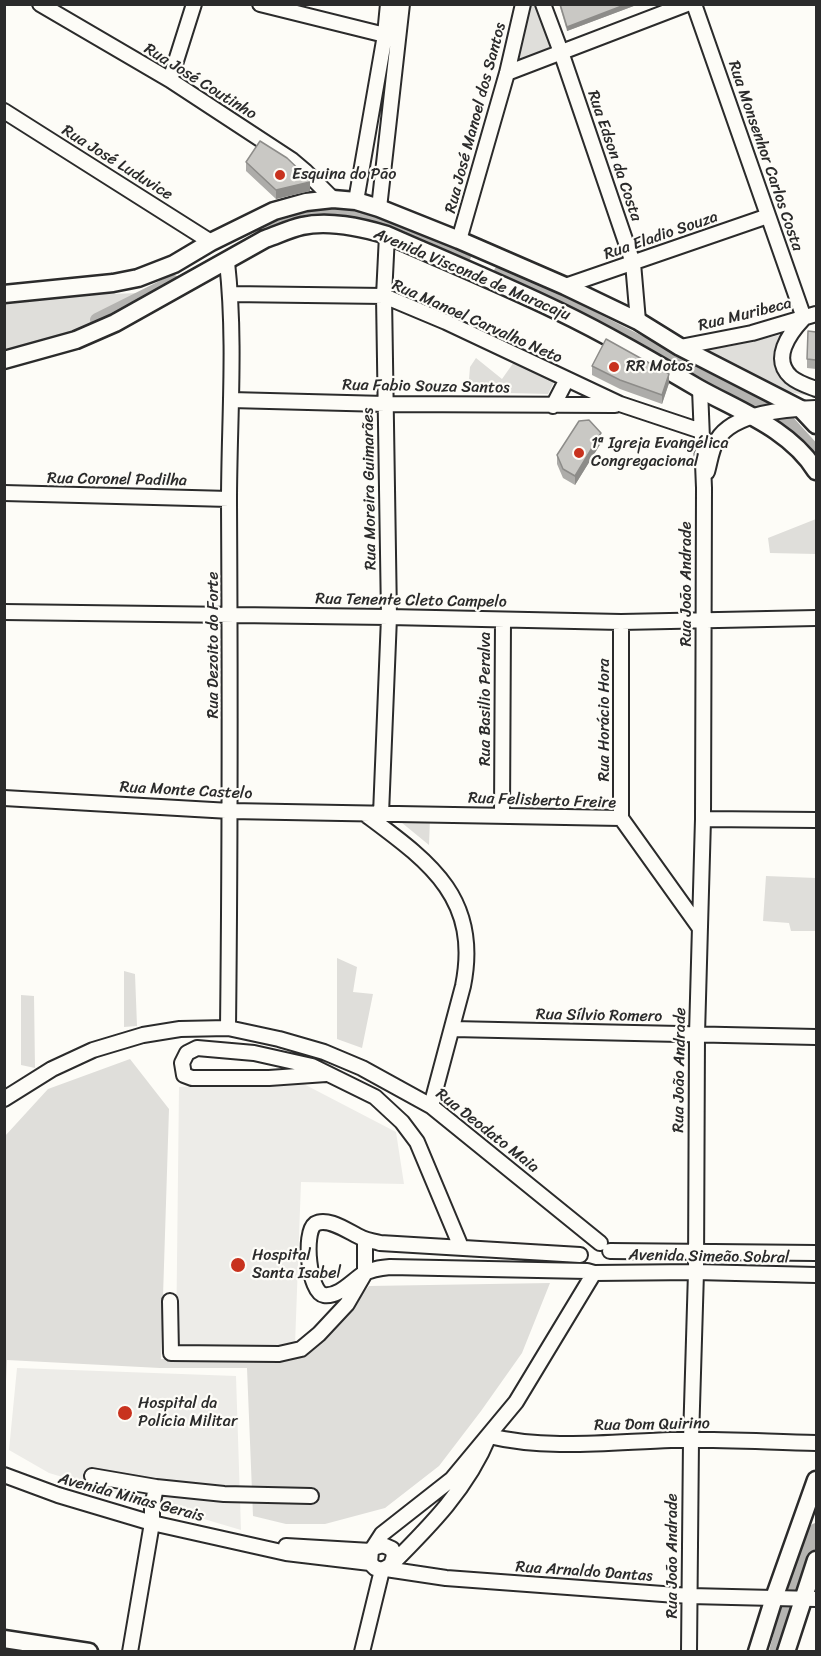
<!DOCTYPE html>
<meta charset="utf-8">
<style>
body{margin:0}
#map{position:relative;width:821px;height:1656px;overflow:hidden;background:#fdfcf7;font-family:Sriracha,sans-serif}
canvas{display:block}
.frame{position:absolute;inset:0;border:6px solid #2b2b2b;pointer-events:none}
</style>
<div id="map">
<canvas width="821" height="1656"></canvas>
<div class="frame"></div>
</div>
<script>
const ctx = document.querySelector('canvas').getContext('2d');
ctx.lineJoin = 'round';
function fillPath(path, color) { ctx.fillStyle = color; ctx.fill(path, 'evenodd'); }
function trace(path, color, width, dash) { ctx.strokeStyle = color; ctx.lineWidth = width; ctx.lineCap = dash ? 'butt' : 'round'; ctx.setLineDash(dash || []); ctx.stroke(path); }
function drawText(font, color, halo, rows, align = 'center') {
  ctx.font = font + ' Sriracha,sans-serif'; ctx.lineWidth = 4.5; ctx.setLineDash([]); ctx.textBaseline = 'middle'; ctx.strokeStyle = halo; ctx.fillStyle = color; for (const [text, x, y, turn = 0] of rows) {
    ctx.save(); ctx.translate(x, y); ctx.rotate((+turn || 0) * Math.PI / 180); ctx.textAlign = isNaN(turn) ? turn : align; if (halo) ctx.strokeText(text, 0, 0); ctx.fillText(text, 0, 0); ctx.restore();
  }
}
fillPath(new Path2D(`
 M 298,1081 L 396,1132 L 404,1184 L 301,1182 L 295,1345 L 176,1348 L 179,1087 Z
 M 17,1368 L 236,1376 L 241,1530 L 49,1473 L 9,1450 Z`), '#edece8');
fillPath(new Path2D(`
 M 530,5 L 536,5 L 555,45 L 514,62 Z
 M 142,293 L 95,317 L 97,323 L 36,348 L 5,354 L 5,297 Z
 M 784,334 L 779,369 L 809,392 L 809,396 L 785,391 L 697,345 L 727,347 Z
 M 476,358 L 502,379 L 514,362 L 551,378 L 554,382 L 548,394 L 468,392 L 470,367 Z
 M 816,519 L 816,554 L 770,553 L 768,538 Z
 M 396,818 L 430,819 L 429,845 Z
 M 766,876 L 816,878 L 816,931 L 791,931 L 789,923 L 763,921 Z
 M 337,958 L 357,967 L 353,992 L 373,994 L 362,1048 L 337,1039 Z
 M 124,971 L 135,974 L 137,1026 L 124,1027 Z
 M 21,995 L 34,996 L 35,1068 L 21,1065 Z
 M 130,1059 L 169,1109 L 161,1359 L 283,1362 L 320,1344 L 369,1286 L 550,1283 L 522,1353 L 481,1411 L 439,1466 L 385,1508 L 325,1524 L 286,1524 L 253,1516 L 247,1368 L 160,1368 L 7,1360 L 5,1403 L 5,1136 L 48,1089 Z`), '#dfdeda');
trace(new Path2D(`
 M 269,231 L 294,218 L 321,211 L 359,211 L 464,256
 M 501,272 L 753,400 L 787,421 L 816,453
 M 97,320 L 173,282
 M 776,1652 L 788,1607 L 816,1530`), '#b5b4b1', 14);
const minor = new Path2D(`
 M 40,4 L 170,80 L 292,160 L 305,171 L 333,199
 M 260,4 L 385,35
 M 543,4 L 561,52 L 633,263 L 638,321
 M 694,4 L 804,318
 M 507,73 L 687,4
 M 170,80 L 194,4
 M 4,111 L 211,242
 M 356,201 L 385,35 L 388,4
 M 379,208 L 402,4
 M 459,240 L 507,73 L 523,4
 M 227,262 C 236,342 229,422 229,502 C 230,677 230,852 228,1028
 M 565,286 L 768,216
 M 230,294 L 384,296 L 446,322 L 620,404 L 701,431
 M 803,319 C 789,334 771,359 791,377 C 798,383 808,386 816,389
 M 680,347 L 752,333 L 816,314
 M 231,400 L 385,404 L 615,405
 M 553,406 L 566,381
 M 707,472 C 710,462 711,450 717,440 C 734,412 787,409 816,408
 M 4,493 L 229,499
 M 4,612 L 389,617 L 621,622 L 816,618
 M 4,798 L 230,811 L 621,818
 M 365,814 C 428,861 481,897 463,986 L 431,1106
 M 381,814 L 389,617 L 384,296 L 387,235
 M 502,814 L 503,620
 M 621,818 L 621,622
 M 621,818 L 699,927
 M 703,819 L 816,820
 M 453,1029 L 816,1037
 M 326,1074 L 269,1078 L 192,1078 L 184,1075 L 182,1063 L 187,1053 L 197,1048 L 254,1053 L 312,1066 L 375,1097 L 402,1122 L 417,1142 L 461,1247
 M 4,1099 L 52,1069 L 93,1050 L 143,1035 L 180,1029 L 228,1028 L 279,1039 L 324,1052 L 362,1068 L 431,1106 L 600,1243
 M 610,1251 L 816,1253
 M 580,1255 L 380,1243 C 374,1241 368,1241 362,1238 C 350,1233 328,1216 315,1224 C 303,1233 309,1293 324,1295 C 339,1297 352,1281 363,1274 C 371,1269 380,1268 390,1267 L 587,1271 L 594,1273 L 696,1272 L 816,1275
 M 170,1301 L 171,1353 L 279,1354 L 301,1349 L 319,1334 L 347,1304 L 365,1273 L 365,1240
 M 489,1436 C 547,1450 611,1442 671,1440 C 719,1439 768,1442 816,1443
 M 4,1475 L 58,1495 L 152,1523 L 286,1553 L 370,1563 L 375,1568 L 382,1570 L 391,1565 C 430,1526 468,1488 489,1436
 M 92,1476 L 156,1487
 M 286,1546 L 371,1551
 M 373,1548 L 383,1545 L 392,1549 L 394,1556 L 391,1565
 M 370,1563 L 371,1551 L 382,1534 L 452,1479 L 516,1402 L 594,1273
 M 386,1569 L 446,1578 L 690,1596 L 816,1599
 M 130,1652 L 152,1523 L 152,1507 L 156,1487 L 224,1494 L 311,1496
 M 362,1652 L 382,1570
 M 689,1652 L 691,1440 L 696,1272 L 697,1034 L 703,819 L 704,488 L 700,389`);
const major = new Path2D(`
 M 4,294 L 113,283 L 138,278 L 174,264 L 211,242 L 274,211 L 306,202 L 333,199 L 356,201 L 379,208 L 459,240 L 565,286 L 638,321 L 680,347 L 801,409 L 816,425
 M 4,360 L 76,340 L 115,323 L 265,239 C 277,235 289,229 302,226 C 329,220 360,227 387,235 C 444,260 502,284 558,311 C 606,334 652,361 698,388 C 739,411 790,429 816,471
 M 4,1639 L 89,1652
 M 757,1652 L 774,1598 L 816,1480
 M 786,1652 L 816,1560`);
trace(minor, '#2b2b2b', 18);
trace(major, '#2b2b2b', 21);
trace(minor, '#fdfcf7', 14);
trace(major, '#fdfcf7', 16);
fillPath(new Path2D(`
 M 559,4 L 639,4 L 567,31 Z
 M 246,162 L 310,189 L 310,191 L 276,199 L 246,171 Z
 M 816,332 L 816,369 L 807,368 L 807,359 Z
 M 592,366 L 669,383 L 662,404 L 620,389 L 592,375 Z
 M 601,443 L 575,485 L 563,478 L 557,464 L 557,455 Z`), '#adaca9');
fillPath(new Path2D(`
 M 627,4 L 639,4 L 567,31 L 567,27 Z
 M 310,180 L 310,191 L 276,199 L 276,190 Z
 M 669,374 L 669,383 L 662,404 L 662,395 Z
 M 601,433 L 601,443 L 575,485 L 575,476 Z`), '#8d8c89');
const building = new Path2D(`
 M 560,4 L 627,4 L 567,27 Z
 M 260,141 L 287,158 L 310,180 L 310,182 L 276,190 L 246,162 Z
 M 808,331 L 816,332 L 816,360 L 807,359 Z
 M 606,339 L 669,374 L 662,395 L 620,380 L 592,366 Z
 M 589,420 L 601,433 L 575,476 L 563,469 L 557,455 L 579,421 Z`);
fillPath(building, '#c9c8c4');
trace(building, '#8d8c89', 1.5);
for (const [x, y, r, color] of [
 [280,175,6,"#c8321e"],
 [614,367,6,"#c8321e"],
 [579,453,6,"#c8321e"],
 [238,1265,8,"#c8321e"],
 [125,1413,8,"#c8321e"]
]) { const dot = new Path2D(); dot.arc(x, y, r, 0, 2 * Math.PI); ctx.fillStyle = color; ctx.fill(dot); trace(dot, '#fdfcf7', 2); }
drawText('16px', '#2b2b2b', '#fdfcf7', [
 ["Rua José Coutinho",200,82,32],
 ["Rua José Manoel dos Santos",476,118,-75],
 ["Rua Edson da Costa",614,156,71],
 ["Rua Monsenhor Carlos Costa",765,156,71],
 ["Rua José Luduvice",117,163,32],
 ["Rua Eladio Souza",661,236,-19],
 ["Avenida Visconde de Maracaju",472,275,23],
 ["Rua Muribeca",745,315,-14],
 ["Rua Manoel Carvalho Neto",477,322,24],
 ["Rua Fabio Souza Santos",426,387,1],
 ["Rua Coronel Padilha",117,480,1],
 ["Rua Moreira Guimarães",370,489,-91],
 ["Rua João Andrade",687,584,-90],
 ["Rua Tenente Cleto Campelo",411,601,1],
 ["Rua Dezoito do Forte",214,645,-90],
 ["Rua Basilio Peralva",486,699,-90],
 ["Rua Horácio Hora",605,720,-90],
 ["Rua Monte Castelo",186,791,3],
 ["Rua Felisberto Freire",542,801,2],
 ["Rua Sílvio Romero",599,1016,1],
 ["Rua João Andrade",680,1070,-89],
 ["Rua Deodato Maia",487,1131,38],
 ["Avenida Simeão Sobral",709,1257,1],
 ["Rua Dom Quirino",652,1425,-1],
 ["Avenida Minas Gerais",131,1498,15],
 ["Rua João Andrade",673,1556,-90],
 ["Rua Arnaldo Dantas",584,1572,4]
]);
drawText('16px', '#2b2b2b', '#fdfcf7', [
 ["Esquina do Pão",292,175],
 ["RR Motos",626,367],
 ["1ª Igreja Evangélica",591,444],
 ["Congregacional",591,462],
 ["Hospital",252,1256],
 ["Santa Isabel",252,1274],
 ["Hospital da",138,1404],
 ["Polícia Militar",138,1422]
], 'left');
</script>
